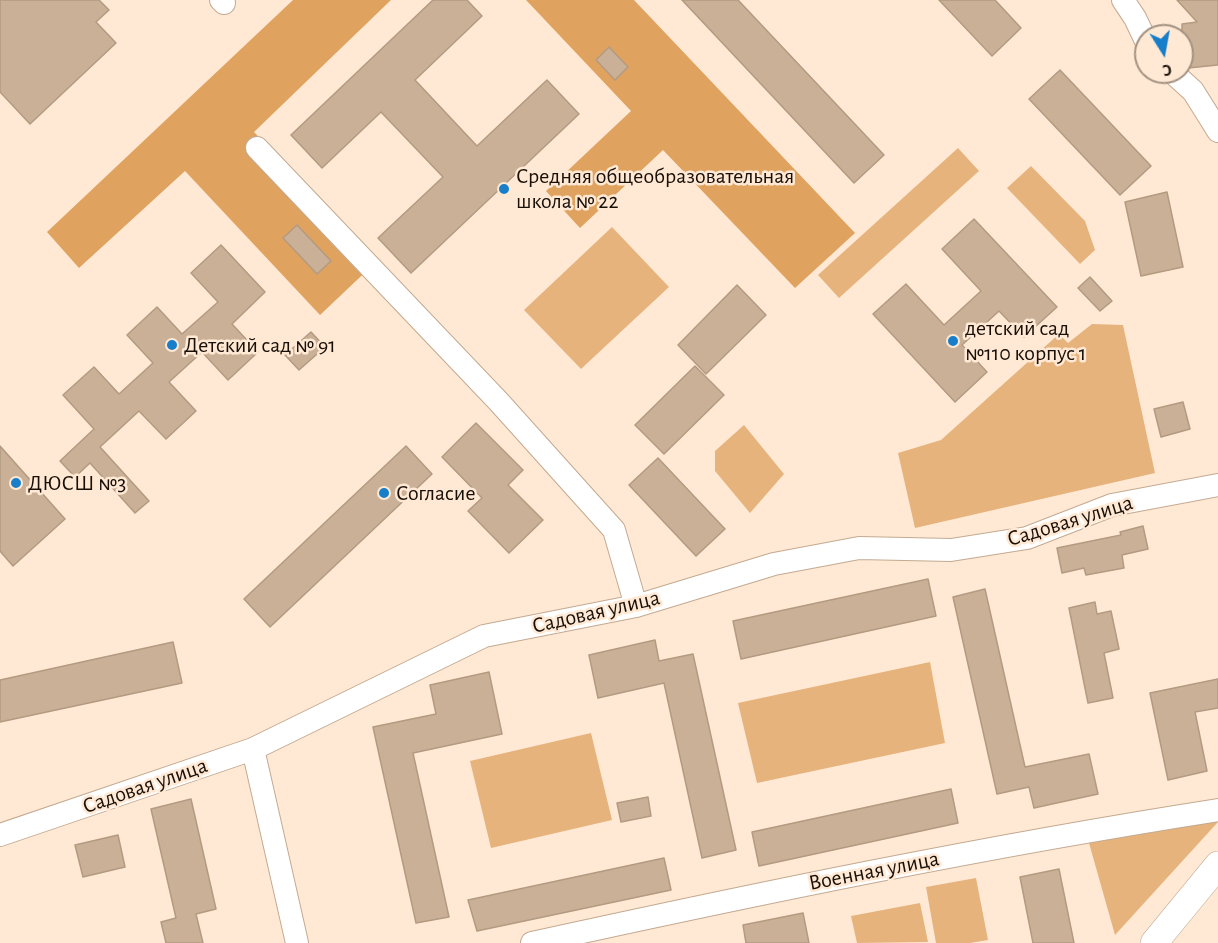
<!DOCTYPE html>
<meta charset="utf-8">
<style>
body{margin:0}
#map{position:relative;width:1218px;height:943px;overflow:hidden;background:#ffe9d4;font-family:"Alegreya Sans",sans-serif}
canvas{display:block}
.north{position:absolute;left:1134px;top:24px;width:60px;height:60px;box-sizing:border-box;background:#ffe9d4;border:2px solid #a39282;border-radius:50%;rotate:169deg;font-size:16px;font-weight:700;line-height:24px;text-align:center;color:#180f07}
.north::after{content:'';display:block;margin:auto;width:21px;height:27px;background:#187ec9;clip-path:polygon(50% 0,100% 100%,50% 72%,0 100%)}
</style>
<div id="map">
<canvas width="1218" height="943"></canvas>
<div class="north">С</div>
</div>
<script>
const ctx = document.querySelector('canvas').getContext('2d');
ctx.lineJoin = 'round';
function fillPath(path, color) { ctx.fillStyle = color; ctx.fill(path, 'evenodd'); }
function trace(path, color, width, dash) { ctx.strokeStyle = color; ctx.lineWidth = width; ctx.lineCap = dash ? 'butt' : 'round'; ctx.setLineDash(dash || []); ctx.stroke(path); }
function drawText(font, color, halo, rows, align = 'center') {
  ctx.font = font + ' "Alegreya Sans",sans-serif'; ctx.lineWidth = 5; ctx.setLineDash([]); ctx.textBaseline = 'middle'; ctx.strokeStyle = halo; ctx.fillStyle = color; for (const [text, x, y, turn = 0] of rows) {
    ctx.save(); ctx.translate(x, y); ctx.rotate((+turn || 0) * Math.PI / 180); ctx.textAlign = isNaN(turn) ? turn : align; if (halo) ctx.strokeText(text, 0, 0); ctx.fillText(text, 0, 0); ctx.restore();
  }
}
fillPath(new Path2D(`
 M 958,148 L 979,171 L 839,298 L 818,275 Z
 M 1031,166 L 1085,221 L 1095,250 L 1080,264 L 1007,188 Z
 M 612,227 L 669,287 L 581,369 L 524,310 Z
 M 1092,324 L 1123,325 L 1155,473 L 915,528 L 898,453 L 941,440 L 1059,334 L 1068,343 Z
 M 744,425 L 784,474 L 750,513 L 715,471 L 715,451 Z
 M 930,662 L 945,743 L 757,783 L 738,703 Z
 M 591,733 L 612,820 L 491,848 L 470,761 Z
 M 1218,819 L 1218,822 L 1115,935 L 1089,843 Z
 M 976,878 L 988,940 L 970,943 L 936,943 L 926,887 Z
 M 920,903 L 928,942 L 857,943 L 851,916 Z`), '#e6b37d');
fillPath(new Path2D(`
 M 293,0 L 391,0 L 254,132 L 376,262 L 320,315 L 185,171 L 79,268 L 47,232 Z
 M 526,0 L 634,0 L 855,233 L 795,288 L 663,150 L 580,228 L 546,191 L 631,111 Z`), '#e0a25f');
const building = new Path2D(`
 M 0,0 L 99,0 L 109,10 L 96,22 L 116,43 L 30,124 L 0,92 Z
 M 433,0 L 467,0 L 482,16 L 415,80 L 477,146 L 547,80 L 579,114 L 411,273 L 378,238 L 443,177 L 381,112 L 322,168 L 291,135 Z
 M 682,0 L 738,0 L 884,155 L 854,183 Z
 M 939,0 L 995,0 L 1021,28 L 992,56 Z
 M 1177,0 L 1218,0 L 1218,65 L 1188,68 L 1185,45 L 1182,46 L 1182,24 L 1197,22 Z
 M 609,47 L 628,67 L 615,80 L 596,60 Z
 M 1060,70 L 1151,166 L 1120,195 L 1029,99 Z
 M 1167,192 L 1183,267 L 1141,276 L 1125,202 Z
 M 974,219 L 1057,307 L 1024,337 L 999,311 L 962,345 L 987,372 L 955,402 L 873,314 L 906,284 L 944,325 L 981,291 L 942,249 Z
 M 297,225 L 331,261 L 317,274 L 283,238 Z
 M 221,245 L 265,292 L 232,324 L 258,352 L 228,380 L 202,352 L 169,382 L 196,411 L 166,439 L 139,411 L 100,447 L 149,501 L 135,513 L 90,463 L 75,477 L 60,461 L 94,429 L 63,395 L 94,367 L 119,394 L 153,363 L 127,335 L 157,307 L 182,334 L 218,302 L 191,273 Z
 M 1090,277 L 1112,301 L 1100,311 L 1078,288 Z
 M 737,285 L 766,315 L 706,374 L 678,345 Z
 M 311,332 L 325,347 L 299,370 L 285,355 Z
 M 695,366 L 724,395 L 664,454 L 635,425 Z
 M 1183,402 L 1190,429 L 1161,437 L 1154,409 Z
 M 476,423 L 523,470 L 508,485 L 543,520 L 509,553 L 468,511 L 482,498 L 442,457 Z
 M 0,446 L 65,519 L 13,566 L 0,551 Z
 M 406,446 L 432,474 L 270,627 L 244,599 Z
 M 658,458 L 725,529 L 696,556 L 629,485 Z
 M 1143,526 L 1148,549 L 1122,555 L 1124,568 L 1086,575 L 1084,568 L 1062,573 L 1057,548 L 1121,535 L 1120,532 Z
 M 928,579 L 936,616 L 741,659 L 733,621 Z
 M 985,589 L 1025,767 L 1089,754 L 1098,794 L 1034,808 L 1029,787 L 997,794 L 953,597 Z
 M 1095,602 L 1097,614 L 1111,611 L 1119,649 L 1104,653 L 1113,698 L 1088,703 L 1069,608 Z
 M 655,640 L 659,661 L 693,654 L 736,850 L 702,858 L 664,683 L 598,698 L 589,655 Z
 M 173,642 L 182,683 L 0,722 L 0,680 Z
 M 489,672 L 502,734 L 413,753 L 449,917 L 416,923 L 373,727 L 436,714 L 430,685 Z
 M 1218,679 L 1218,708 L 1195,712 L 1207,771 L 1168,780 L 1150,693 Z
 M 951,789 L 958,823 L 759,866 L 752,832 Z
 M 648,797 L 651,816 L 621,822 L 617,803 Z
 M 191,799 L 216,909 L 196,914 L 203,943 L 166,943 L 161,922 L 176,918 L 151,809 Z
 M 118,835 L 125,867 L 83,877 L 75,845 Z
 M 664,858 L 671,890 L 477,931 L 468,900 Z
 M 1059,869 L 1074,943 L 1033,943 L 1020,877 Z
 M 803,913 L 809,943 L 746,943 L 743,925 Z`);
fillPath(building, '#c9b097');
trace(building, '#b39a81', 1.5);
const minor = new Path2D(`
 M 221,0 L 224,3
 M 1123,0 L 1135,18 L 1146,41
 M 1172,72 L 1193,91 L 1218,131
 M 257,148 L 499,402 L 614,530 L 636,606
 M 253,749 L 297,943
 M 0,835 L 253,749 L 484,636 L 636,606 L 774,564 L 859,548 L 951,550 L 1027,538 L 1112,505 L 1218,485
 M 532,943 C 760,893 987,846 1218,810`);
const tertiary = new Path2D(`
 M 1154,943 L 1218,865`);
trace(minor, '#c3aa91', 24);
trace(tertiary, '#c3aa91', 28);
trace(minor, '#fff', 22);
trace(tertiary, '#fff', 27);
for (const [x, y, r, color] of [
 [504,189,6,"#187ec9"],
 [953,341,6,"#187ec9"],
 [172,345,6,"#187ec9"],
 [16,483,6,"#187ec9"],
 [384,493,6,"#187ec9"]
]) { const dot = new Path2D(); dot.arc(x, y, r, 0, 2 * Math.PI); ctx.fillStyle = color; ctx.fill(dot); trace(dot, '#ffe9d4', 2); }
drawText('22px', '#180f07', '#ffe9d4', [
 ["Средняя общеобразовательная",516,176],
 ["школа № 22",516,201],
 ["детский сад",965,328],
 ["№110 корпус 1",965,353],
 ["Детский сад № 91",184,345],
 ["ДЮСШ №3",28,483],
 ["Согласие",396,493]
], 'left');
drawText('22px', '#180f07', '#ffe9d4', [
 ["Садовая улица",1070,521,-17],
 ["Садовая улица",596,612,-13],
 ["Садовая улица",145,786,-19],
 ["Военная улица",874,871,-11]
]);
</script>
